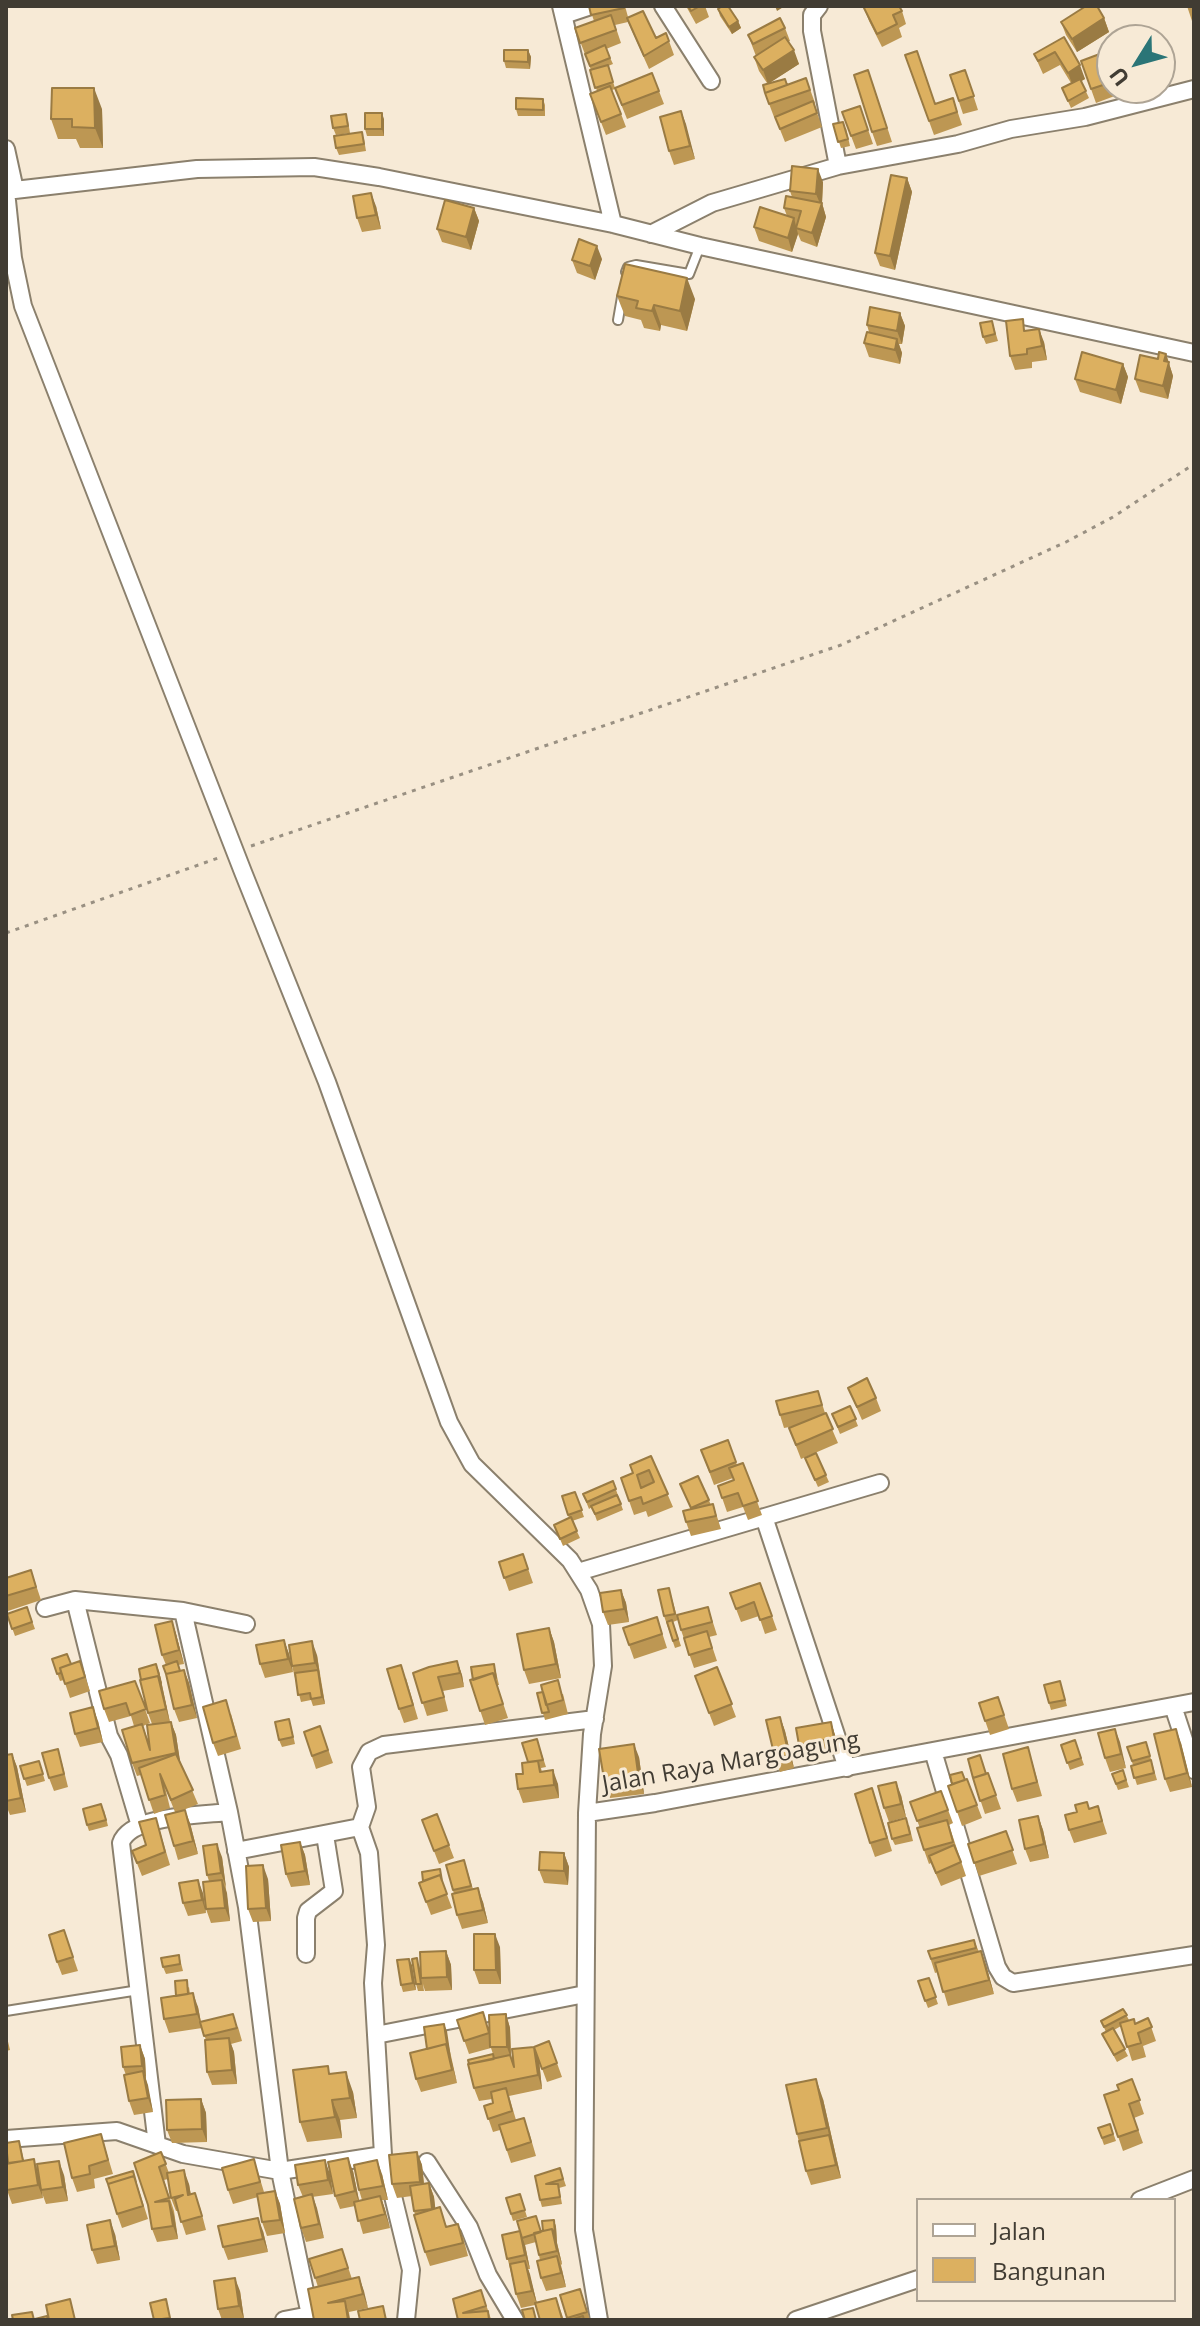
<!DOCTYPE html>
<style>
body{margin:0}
#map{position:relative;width:1200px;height:2326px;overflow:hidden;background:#f7ead6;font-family:"Open Sans",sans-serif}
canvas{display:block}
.frame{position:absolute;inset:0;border:8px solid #413c33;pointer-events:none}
.legend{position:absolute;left:916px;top:2198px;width:260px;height:104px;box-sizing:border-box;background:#f7ead6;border:2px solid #aea495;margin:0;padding:10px 14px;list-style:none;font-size:24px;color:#413c33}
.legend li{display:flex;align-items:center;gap:16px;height:40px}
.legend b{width:40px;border:2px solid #aea495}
.north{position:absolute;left:1096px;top:24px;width:80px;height:80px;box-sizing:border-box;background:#f7ead6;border:2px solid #aea495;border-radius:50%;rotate:233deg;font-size:22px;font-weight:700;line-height:32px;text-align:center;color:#413c33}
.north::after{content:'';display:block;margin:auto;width:28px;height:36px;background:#2b7577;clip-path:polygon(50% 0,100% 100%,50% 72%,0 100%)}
</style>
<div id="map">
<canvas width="1200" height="2326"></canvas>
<div class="frame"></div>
<ul class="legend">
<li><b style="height:10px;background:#fff"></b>Jalan</li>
<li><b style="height:22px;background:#dcb060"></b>Bangunan</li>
</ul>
<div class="north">U</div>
</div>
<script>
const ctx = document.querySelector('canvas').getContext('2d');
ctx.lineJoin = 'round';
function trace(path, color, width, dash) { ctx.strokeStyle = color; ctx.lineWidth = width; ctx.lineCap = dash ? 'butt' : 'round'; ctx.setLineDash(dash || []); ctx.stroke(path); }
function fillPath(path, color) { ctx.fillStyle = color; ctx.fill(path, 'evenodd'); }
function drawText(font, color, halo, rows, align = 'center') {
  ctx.font = font + ' "Open Sans",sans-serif'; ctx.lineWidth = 6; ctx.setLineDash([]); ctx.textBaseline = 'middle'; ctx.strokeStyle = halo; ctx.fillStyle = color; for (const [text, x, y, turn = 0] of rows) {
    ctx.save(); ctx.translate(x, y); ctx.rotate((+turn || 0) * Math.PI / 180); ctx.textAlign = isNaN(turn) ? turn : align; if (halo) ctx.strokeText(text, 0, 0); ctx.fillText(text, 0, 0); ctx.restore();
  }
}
const service = new Path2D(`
 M 626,272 L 628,267 L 636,265 L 689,274 L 700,246
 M 618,320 L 622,297
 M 6,2011 L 139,1990`);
const minor = new Path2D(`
 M 561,6 L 613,224
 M 663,6 L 711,81
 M 819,6 L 812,15 L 812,31 L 838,166 L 958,144 L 1011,129 L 1085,117 L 1194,89
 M 564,15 L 591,6
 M 6,149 L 15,190
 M 6,191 L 13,258 L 23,306 L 243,872 L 327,1082 L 449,1422 L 472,1464 L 570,1560 L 589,1590 L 601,1624 L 603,1666 L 592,1734 L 587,1813
 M 6,191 L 197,169 L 314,167 L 379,177 L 613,224 L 700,246 L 1194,353
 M 651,234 L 712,203 L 838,166
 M 764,1517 L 847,1768
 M 578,1572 L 880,1483
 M 75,1600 L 109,1736 L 119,1755 L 140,1826
 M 45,1608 L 75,1600 L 183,1611 L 246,1624
 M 183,1611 L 229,1812 L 247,1907 L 280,2171 L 311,2320
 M 1173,1706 L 1194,1770
 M 933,1751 L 997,1967 L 1003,1977 L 1013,1983 L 1194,1955
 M 236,1851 L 360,1827
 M 306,1954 L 306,1918 L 308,1911 L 334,1891 L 325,1835
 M 376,2035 L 585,1994
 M 6,2139 L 117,2131 L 183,2154 L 280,2171 L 383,2155
 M 157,2145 L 121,1843 C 130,1815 203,1815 229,1812
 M 427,2162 L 469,2227 L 488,2275 L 515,2320
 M 1140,2200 L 1194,2179
 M 284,2320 L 310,2315
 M 406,2320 L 411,2270 L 383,2155 L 373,1983 L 376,1945 L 369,1853 L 360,1827 L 367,1807 L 361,1767 L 369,1752 L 384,1745 L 595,1719
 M 599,2320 L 584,2230 L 587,1813 L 655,1803 L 1194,1702
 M 796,2320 L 918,2279`);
trace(service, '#8b806d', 12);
trace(minor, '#8b806d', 20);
trace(new Path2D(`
 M 251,846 L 841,645 L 1066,542 L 1113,517 L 1194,464
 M 6,933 L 221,857`), '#999082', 3, [4, 6]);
trace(service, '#fff', 8);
trace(minor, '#fff', 16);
fillPath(new Path2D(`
 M 589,6 L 625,6 L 628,17 L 656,38 L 669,41 L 674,55 L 649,69 L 628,22 L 615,25 L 621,43 L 606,49 L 613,64 L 608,66 L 615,88 L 652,73 L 664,104 L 627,119 L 615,89 L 612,90 L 626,127 L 606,135 L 590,94 L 597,91 L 590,70 L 591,70 L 575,28 L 594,21 Z
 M 686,6 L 705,6 L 709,17 L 696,24 Z
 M 1187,6 L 1194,6 L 1194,21 L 1192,21 Z
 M 864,8 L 902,11 L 906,24 L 899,28 L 902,37 L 882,47 L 869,21 Z
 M 718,9 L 738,21 L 741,28 L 732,34 L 720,16 Z
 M 1104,18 L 1109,32 L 1077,52 L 1066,35 L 1061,22 Z
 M 785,28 L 790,41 L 788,42 L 799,64 L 769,83 L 787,85 L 806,78 L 815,103 L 814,104 L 822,127 L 785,142 L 775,117 L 774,117 L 765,93 L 767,83 L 759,71 L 754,57 L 756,56 L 748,35 Z
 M 1064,37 L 1085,79 L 1081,81 L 1089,98 L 1071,108 L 1062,88 L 1071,83 L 1060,65 L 1043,74 L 1034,54 Z
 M 528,50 L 531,57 L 530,69 L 506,68 L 504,61 Z
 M 905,55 L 935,104 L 953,98 L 962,125 L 934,135 Z
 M 1081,61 L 1112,71 L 1112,88 L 1118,88 L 1120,94 L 1096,103 Z
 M 965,70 L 978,110 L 963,114 L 950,75 Z
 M 873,84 L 892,142 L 877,146 L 872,132 Z
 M 543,99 L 545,105 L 545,116 L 518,116 L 516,109 Z
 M 860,106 L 873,144 L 856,149 L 842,112 Z
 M 102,109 L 103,148 L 80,148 L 76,139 L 58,139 L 51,119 Z
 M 681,111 L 695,159 L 674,165 L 669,151 Z
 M 384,119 L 384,136 L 367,136 L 365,129 Z
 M 348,121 L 350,133 L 336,135 L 333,128 Z
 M 833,124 L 846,128 L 850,146 L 841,148 Z
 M 364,139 L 366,151 L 339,155 L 336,148 Z
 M 907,178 L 912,192 L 895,270 L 880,266 L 875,253 Z
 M 823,182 L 822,203 L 826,217 L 817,247 L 801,241 L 798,234 L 792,252 L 759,241 L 754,227 L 787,216 L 784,208 L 792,197 L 790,191 Z
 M 376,206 L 381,229 L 362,232 L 357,218 Z
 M 474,208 L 479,221 L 471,250 L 442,242 L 437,229 Z
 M 602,259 L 595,280 L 577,273 L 572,260 Z
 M 617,296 L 695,299 L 687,331 L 661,325 L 660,331 L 644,328 L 641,320 L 625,316 Z
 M 900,313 L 905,326 L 902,344 L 899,344 L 902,353 L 900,364 L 869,357 L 864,343 L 869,332 L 867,325 Z
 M 992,321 L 998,341 L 986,344 L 983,337 Z
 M 1027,331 L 1044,342 L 1047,360 L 1032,362 L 1032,368 L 1015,370 L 1010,356 Z
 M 1166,354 L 1173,376 L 1168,399 L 1140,392 L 1135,379 Z
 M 1123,364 L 1128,377 L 1121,404 L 1080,392 L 1075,379 Z
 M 848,1388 L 876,1398 L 881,1411 L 862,1420 Z
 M 818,1391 L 825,1413 L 838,1443 L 801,1459 L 789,1428 L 795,1426 L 784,1428 L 780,1415 Z
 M 850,1406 L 858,1426 L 840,1434 L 832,1414 Z
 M 728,1440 L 737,1465 L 743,1463 L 762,1515 L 748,1520 L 743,1507 L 727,1512 L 718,1486 L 734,1480 L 733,1478 L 714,1485 L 701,1450 Z
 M 816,1453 L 829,1482 L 818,1487 L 805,1458 Z
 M 651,1456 L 673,1507 L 648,1517 L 646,1511 L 634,1515 L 621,1478 L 633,1473 Z
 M 698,1476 L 711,1505 L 713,1504 L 721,1529 L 691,1536 L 686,1522 L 691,1509 L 680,1484 Z
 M 613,1481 L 623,1510 L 597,1521 L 592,1507 L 589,1509 L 583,1494 Z
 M 575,1492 L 584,1517 L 572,1521 L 580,1538 L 563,1546 L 554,1525 L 569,1518 L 562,1496 Z
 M 523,1554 L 533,1583 L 509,1591 L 499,1562 Z
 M 31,1570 L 41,1600 L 8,1611 L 6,1606 L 6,1578 Z
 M 760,1583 L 777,1630 L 765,1634 L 759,1616 L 741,1622 L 730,1593 Z
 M 669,1588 L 678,1620 L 673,1622 L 681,1646 L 675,1648 L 664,1616 Z
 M 621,1590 L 626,1603 L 629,1622 L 608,1625 L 603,1612 Z
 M 27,1607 L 35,1629 L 15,1636 L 7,1614 Z
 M 708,1607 L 717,1635 L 709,1637 L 717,1661 L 694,1668 L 681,1630 Z
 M 657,1617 L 667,1648 L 634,1659 L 623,1628 Z
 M 172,1621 L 176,1634 L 184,1664 L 178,1665 L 180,1671 L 184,1670 L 189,1683 L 197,1718 L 179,1722 L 174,1709 L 166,1665 L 162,1655 Z
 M 549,1628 L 554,1642 L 561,1678 L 529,1684 L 524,1670 Z
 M 284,1640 L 289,1654 L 293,1672 L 265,1678 L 260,1664 Z
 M 317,1655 L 325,1704 L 313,1706 L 311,1700 L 301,1702 L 292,1666 Z
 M 52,1659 L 71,1664 L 80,1661 L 90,1691 L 70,1698 L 64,1680 L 60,1681 Z
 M 457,1661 L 462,1675 L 464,1687 L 443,1691 L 448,1711 L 427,1716 L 413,1673 Z
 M 494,1664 L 499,1685 L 497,1685 L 508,1718 L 485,1725 L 470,1680 Z
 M 717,1667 L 736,1717 L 714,1726 L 695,1676 Z
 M 159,1671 L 170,1722 L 171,1722 L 176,1735 L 180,1762 L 198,1804 L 181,1811 L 190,1823 L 198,1854 L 178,1860 L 174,1846 L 175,1812 L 165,1787 L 170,1808 L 154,1814 L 141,1775 L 137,1776 L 132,1763 L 134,1726 L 131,1716 L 109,1722 L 104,1709 L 135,1681 L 150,1723 L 143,1726 L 150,1746 L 152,1724 L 148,1713 Z
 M 406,1678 L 418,1719 L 404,1723 L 399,1709 Z
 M 1060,1681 L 1067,1706 L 1051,1710 L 1049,1703 Z
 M 537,1693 L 563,1694 L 568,1714 L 545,1720 Z
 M 998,1697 L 1009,1729 L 990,1735 L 979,1703 Z
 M 231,1714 L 241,1749 L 218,1756 L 213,1743 Z
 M 780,1717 L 785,1731 L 794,1768 L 780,1772 L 775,1758 Z
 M 98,1721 L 103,1742 L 80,1747 L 75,1734 Z
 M 831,1722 L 835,1735 L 839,1752 L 804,1758 L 799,1745 Z
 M 291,1726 L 295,1744 L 282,1747 L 279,1740 Z
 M 320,1726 L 333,1763 L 316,1769 L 304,1732 Z
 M 1115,1729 L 1126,1768 L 1110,1772 L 1105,1758 Z
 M 537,1739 L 546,1767 L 541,1768 L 542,1772 L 558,1784 L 559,1798 L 523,1803 L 518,1789 Z
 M 1075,1740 L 1084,1765 L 1070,1770 L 1061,1745 Z
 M 1146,1742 L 1157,1780 L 1137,1785 L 1131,1766 L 1133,1765 L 1127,1747 Z
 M 1181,1743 L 1192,1787 L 1170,1792 L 1165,1779 Z
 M 12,1754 L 17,1767 L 26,1812 L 10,1815 L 6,1805 L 6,1801 Z
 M 639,1757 L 644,1794 L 610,1798 L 605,1785 Z
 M 39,1761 L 45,1781 L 27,1786 L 20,1766 Z
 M 1032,1761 L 1042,1796 L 1017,1802 L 1012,1789 Z
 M 62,1763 L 68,1787 L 54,1791 L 49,1778 Z
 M 1123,1770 L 1129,1787 L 1118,1790 L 1112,1774 Z
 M 988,1773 L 1001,1809 L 985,1814 L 973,1778 Z
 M 967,1779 L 982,1818 L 962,1826 L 948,1786 Z
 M 941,1791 L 953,1823 L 949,1825 L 966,1876 L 941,1886 L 931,1863 L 929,1864 L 924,1850 L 920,1828 L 910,1802 Z
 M 901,1795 L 906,1817 L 889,1822 L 884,1808 Z
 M 877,1802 L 892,1851 L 875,1857 L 870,1843 Z
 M 1098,1806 L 1107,1834 L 1074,1843 L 1069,1830 L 1090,1808 Z
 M 104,1810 L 108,1826 L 89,1831 L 87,1825 Z
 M 1038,1816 L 1043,1830 L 1049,1858 L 1030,1862 L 1025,1849 Z
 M 156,1818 L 170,1865 L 142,1876 L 132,1851 L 146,1845 Z
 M 422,1820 L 449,1845 L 454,1858 L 439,1864 Z
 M 909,1825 L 913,1841 L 895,1845 L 892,1839 Z
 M 1006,1831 L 1017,1864 L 979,1876 L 968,1844 Z
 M 300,1842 L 305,1855 L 310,1885 L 291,1887 L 286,1874 Z
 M 564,1853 L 569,1867 L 568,1885 L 544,1883 L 539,1870 Z
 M 222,1857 L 230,1921 L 211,1923 L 206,1909 L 209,1881 L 207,1875 Z
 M 464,1860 L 473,1889 L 483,1902 L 488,1923 L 462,1929 L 457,1915 L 454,1894 L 446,1865 Z
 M 440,1869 L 444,1887 L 452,1908 L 431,1915 L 419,1883 L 423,1881 Z
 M 268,1879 L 271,1921 L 253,1922 L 248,1909 Z
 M 203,1893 L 206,1913 L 188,1916 L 183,1903 Z
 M 64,1930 L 78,1971 L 62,1975 L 57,1962 Z
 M 974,1940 L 979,1952 L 986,1965 L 994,1994 L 948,2006 L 938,1972 L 935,1973 L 928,1951 Z
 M 500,1947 L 501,1984 L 479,1984 L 474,1970 Z
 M 446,1951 L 451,1965 L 452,1990 L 425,1991 L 423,1984 L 424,1991 L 418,1991 L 416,1984 L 420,1966 Z
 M 179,1955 L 183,1971 L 166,1974 L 163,1967 Z
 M 412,1965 L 416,1990 L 403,1992 L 401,1985 Z
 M 929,1978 L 938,2004 L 928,2008 L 918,1981 Z
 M 189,1987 L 190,1994 L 198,2007 L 201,2022 L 238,2027 L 242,2041 L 231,2044 L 234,2052 L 237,2084 L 212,2085 L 207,2072 L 206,2040 L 201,2026 L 202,2028 L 169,2033 L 164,2019 L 176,1996 Z
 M 1123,2009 L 1129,2020 L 1135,2024 L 1148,2018 L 1156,2041 L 1143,2046 L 1146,2057 L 1132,2061 L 1121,2026 L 1114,2030 L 1128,2056 L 1117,2062 L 1105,2040 L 1102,2034 L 1106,2032 L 1101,2021 Z
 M 506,2014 L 510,2028 L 511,2058 L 514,2066 L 539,2060 L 542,2089 L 509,2096 L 516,2120 L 529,2132 L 536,2156 L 511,2163 L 500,2130 L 493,2132 L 484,2106 L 493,2103 L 492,2099 L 479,2101 L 474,2088 L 493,2054 L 491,2048 L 469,2054 L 457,2020 L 490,2030 Z
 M 444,2024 L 457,2083 L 421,2092 L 416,2079 L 427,2049 Z
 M 6,2033 L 10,2050 L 6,2051 Z
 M 549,2041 L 562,2077 L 547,2082 L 534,2047 Z
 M 140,2045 L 145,2059 L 146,2079 L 153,2112 L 134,2115 L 129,2101 L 126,2075 L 123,2067 Z
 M 331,2074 L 353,2092 L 357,2118 L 340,2120 L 342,2138 L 307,2142 L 300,2122 Z
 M 1132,2079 L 1144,2114 L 1134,2118 L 1143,2143 L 1123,2151 L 1104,2095 L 1119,2090 Z
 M 201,2099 L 206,2113 L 207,2142 L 172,2143 L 167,2130 Z
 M 823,2099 L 841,2178 L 811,2185 L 806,2171 L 797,2134 Z
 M 1110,2124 L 1116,2141 L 1104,2145 L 1098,2128 Z
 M 101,2134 L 113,2174 L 94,2179 L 95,2188 L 77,2192 L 72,2178 Z
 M 21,2148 L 24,2161 L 34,2159 L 38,2173 L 64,2175 L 68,2201 L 46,2204 L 42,2193 L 43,2198 L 12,2204 L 7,2190 L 8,2163 Z
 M 161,2152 L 169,2173 L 189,2184 L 191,2195 L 200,2207 L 206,2230 L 186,2235 L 178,2211 L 176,2211 L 171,2198 L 168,2179 L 164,2180 L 174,2211 L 178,2239 L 157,2242 L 152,2229 Z
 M 417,2152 L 422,2165 L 424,2184 L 429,2183 L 434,2197 L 435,2209 L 447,2227 L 463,2237 L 468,2256 L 430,2266 L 425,2252 L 414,2211 L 412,2196 L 397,2198 L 392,2184 Z
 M 254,2159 L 264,2192 L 275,2191 L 280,2204 L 285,2233 L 267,2236 L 262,2222 L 258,2197 L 233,2204 L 228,2190 Z
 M 560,2168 L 566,2186 L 559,2188 L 562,2204 L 542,2207 L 540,2200 Z
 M 133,2171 L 148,2219 L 122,2228 L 117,2214 Z
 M 353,2171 L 359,2201 L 362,2200 L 359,2190 L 382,2174 L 388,2200 L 382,2200 L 390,2228 L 363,2234 L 355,2206 L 340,2209 L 335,2196 Z
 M 330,2174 L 333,2194 L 312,2197 L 324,2238 L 306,2242 L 301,2228 L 303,2197 L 298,2185 Z
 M 520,2194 L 527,2217 L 513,2221 L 506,2198 Z
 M 554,2220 L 556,2227 L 557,2243 L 562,2264 L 561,2265 L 566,2287 L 546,2291 L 541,2278 L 540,2260 L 536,2242 L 525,2245 L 530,2269 L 528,2269 L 537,2303 L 556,2298 L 564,2320 L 540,2320 L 535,2305 L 521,2308 L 516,2294 L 502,2235 L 543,2231 Z
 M 263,2231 L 268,2252 L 228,2260 L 223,2247 Z
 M 115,2234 L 120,2260 L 97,2264 L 92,2250 Z
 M 342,2249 L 352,2279 L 359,2277 L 368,2308 L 349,2312 L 350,2320 L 318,2287 L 309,2259 Z
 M 481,2290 L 491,2319 L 458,2320 Z
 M 240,2291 L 244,2319 L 222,2320 L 218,2309 Z
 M 560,2295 L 585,2303 L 590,2320 L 568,2320 Z`), '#bd9753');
fillPath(new Path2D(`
 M 775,6 L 785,6 L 777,11 Z
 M 1104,18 L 1109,32 L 1077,52 L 1072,39 Z
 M 738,21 L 741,28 L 732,34 L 729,27 Z
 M 528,50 L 531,57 L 530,69 L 528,62 Z
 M 794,50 L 799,64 L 768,84 L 763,70 Z
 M 1080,65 L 1085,79 L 1073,86 L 1068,73 Z
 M 94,88 L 102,109 L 103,148 L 95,128 Z
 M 681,111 L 686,124 L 695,159 L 690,146 Z
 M 382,113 L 384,119 L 384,136 L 382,129 Z
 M 818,169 L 823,182 L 822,203 L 826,217 L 817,247 L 812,233 L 821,206 L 816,194 Z
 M 907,178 L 912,192 L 895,270 L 890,256 Z
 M 371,193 L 376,206 L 381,229 L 376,215 Z
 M 474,208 L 479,221 L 471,250 L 466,237 Z
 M 794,218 L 798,234 L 792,252 L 788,238 Z
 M 597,246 L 602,259 L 595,280 L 590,266 Z
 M 687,278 L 695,299 L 687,331 L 680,311 Z
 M 654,305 L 661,325 L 660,331 L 652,311 Z
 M 900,313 L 905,326 L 902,344 L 897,331 Z
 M 1039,329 L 1044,342 L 1047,360 L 1042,346 Z
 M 897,339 L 902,353 L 900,364 L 895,350 Z
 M 1166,354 L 1173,376 L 1168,399 L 1163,386 L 1164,361 Z
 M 1123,364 L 1128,377 L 1121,404 L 1116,390 Z
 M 621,1590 L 626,1603 L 629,1622 L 624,1609 Z
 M 172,1621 L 176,1634 L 184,1664 L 179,1650 Z
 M 549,1628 L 554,1642 L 561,1678 L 556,1664 Z
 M 284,1640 L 289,1654 L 293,1672 L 288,1659 Z
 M 312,1641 L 317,1655 L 320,1676 L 315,1663 Z
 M 457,1661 L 462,1675 L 464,1687 L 460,1673 Z
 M 156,1664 L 159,1671 L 170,1723 L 166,1709 Z
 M 184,1670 L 189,1683 L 197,1718 L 192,1705 Z
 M 318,1670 L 320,1677 L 325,1704 L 322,1697 Z
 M 93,1707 L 98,1721 L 103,1742 L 98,1728 Z
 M 780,1717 L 785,1731 L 794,1768 L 789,1755 Z
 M 171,1722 L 176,1735 L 181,1767 L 176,1753 Z
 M 831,1722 L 835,1735 L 839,1752 L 834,1738 Z
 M 1115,1729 L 1120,1742 L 1126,1768 L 1121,1754 Z
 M 1176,1729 L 1181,1743 L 1192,1787 L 1187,1773 Z
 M 634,1744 L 639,1757 L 644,1794 L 639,1780 Z
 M 12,1754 L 17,1767 L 26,1812 L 21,1798 Z
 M 553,1770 L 558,1784 L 559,1798 L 554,1785 Z
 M 896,1782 L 901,1795 L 906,1817 L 901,1804 Z
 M 185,1810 L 190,1823 L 198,1854 L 193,1841 Z
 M 1038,1816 L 1043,1830 L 1049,1858 L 1044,1844 Z
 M 300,1842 L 305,1855 L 310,1885 L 305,1871 Z
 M 217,1844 L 222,1857 L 226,1887 L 221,1873 Z
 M 564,1853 L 569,1867 L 568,1885 L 564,1871 Z
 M 263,1865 L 268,1879 L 271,1921 L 266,1908 Z
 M 198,1880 L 203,1893 L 206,1913 L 202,1900 Z
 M 222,1880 L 227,1893 L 230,1921 L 225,1908 Z
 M 478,1888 L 483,1902 L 488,1923 L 483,1910 Z
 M 495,1934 L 500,1947 L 501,1984 L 496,1970 Z
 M 446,1951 L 451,1965 L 452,1990 L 447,1977 Z
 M 981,1951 L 986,1965 L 994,1994 L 989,1980 Z
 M 409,1959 L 412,1965 L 416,1990 L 413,1983 Z
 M 193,1993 L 198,2007 L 202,2028 L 197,2014 Z
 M 506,2014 L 510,2028 L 511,2058 L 519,2081 L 507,2047 Z
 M 444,2024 L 447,2031 L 451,2058 L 457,2083 L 446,2044 Z
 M 229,2038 L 234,2052 L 237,2084 L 232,2070 Z
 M 140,2045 L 145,2059 L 146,2079 L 142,2066 Z
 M 534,2047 L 539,2060 L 542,2089 L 538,2075 Z
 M 143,2071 L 148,2085 L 153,2112 L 148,2098 Z
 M 346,2072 L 353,2092 L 357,2118 L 350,2098 Z
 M 816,2079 L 823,2099 L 841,2178 L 836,2165 Z
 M 201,2099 L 206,2113 L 207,2142 L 202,2129 Z
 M 332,2100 L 340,2120 L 342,2138 L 335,2117 Z
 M 417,2152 L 422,2165 L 425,2195 L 420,2182 Z
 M 348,2158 L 353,2171 L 360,2205 L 355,2191 Z
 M 34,2159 L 38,2173 L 43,2198 L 38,2185 Z
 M 325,2160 L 330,2174 L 333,2194 L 328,2180 Z
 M 377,2160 L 382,2174 L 388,2200 L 383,2186 Z
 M 59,2161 L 64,2175 L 68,2201 L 63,2187 Z
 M 184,2170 L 189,2184 L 193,2209 L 188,2195 Z
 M 429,2183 L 434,2197 L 437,2222 L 432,2209 Z
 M 275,2191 L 280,2204 L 285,2233 L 280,2220 Z
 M 312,2194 L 317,2208 L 324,2238 L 319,2224 Z
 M 380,2196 L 385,2209 L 390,2228 L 385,2214 Z
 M 169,2201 L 174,2215 L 178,2239 L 173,2226 Z
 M 258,2218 L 263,2231 L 268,2252 L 263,2239 Z
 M 110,2220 L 115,2234 L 120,2260 L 115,2246 Z
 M 554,2220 L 556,2227 L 557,2243 L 562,2264 L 557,2251 L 552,2229 Z
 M 520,2231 L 525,2245 L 530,2269 L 525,2255 Z
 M 557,2256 L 562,2270 L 566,2287 L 561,2273 Z
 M 525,2261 L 530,2274 L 537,2304 L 532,2291 Z
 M 359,2277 L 364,2291 L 368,2308 L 363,2294 Z
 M 235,2278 L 240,2291 L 244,2319 L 239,2306 Z
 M 345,2301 L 349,2315 L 350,2320 L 348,2320 Z`), '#9a7b43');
const building = new Path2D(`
 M 589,6 L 624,6 L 624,8 L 591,15 Z
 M 688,6 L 700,6 L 691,11 Z
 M 722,6 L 728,6 L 738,21 L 729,27 L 718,9 Z
 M 867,6 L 899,6 L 902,11 L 893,15 L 897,24 L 877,34 L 864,8 Z
 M 1086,6 L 1097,6 L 1104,18 L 1072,39 L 1061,22 Z
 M 643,11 L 656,38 L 666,33 L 669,41 L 644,56 L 627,18 Z
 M 611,15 L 616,30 L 580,43 L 575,28 Z
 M 780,18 L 785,28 L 753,44 L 748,35 Z
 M 785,37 L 794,50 L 763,70 L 754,57 Z
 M 1064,37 L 1080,65 L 1068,73 L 1055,52 L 1038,61 L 1034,54 Z
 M 605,45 L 610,58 L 590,66 L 585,54 Z
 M 504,50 L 528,50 L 528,62 L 504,61 Z
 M 917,51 L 935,104 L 953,98 L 957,112 L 929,121 L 905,55 Z
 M 1105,52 L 1112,72 L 1112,82 L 1091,89 L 1081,61 Z
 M 608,65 L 613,82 L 595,88 L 590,70 Z
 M 868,70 L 887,128 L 872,132 L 854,75 Z
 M 965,70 L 974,96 L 959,101 L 950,75 Z
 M 652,73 L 659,91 L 622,105 L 615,88 Z
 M 806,78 L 810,90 L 769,104 L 765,93 Z
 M 785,79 L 787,85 L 765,93 L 763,85 Z
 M 1080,79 L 1086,91 L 1068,101 L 1062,88 Z
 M 610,86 L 621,114 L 601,122 L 590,94 Z
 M 52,88 L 94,88 L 95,128 L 72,127 L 72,119 L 51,119 Z
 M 516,98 L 543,99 L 543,110 L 516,109 Z
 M 813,101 L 817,113 L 780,129 L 775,117 Z
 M 860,106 L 868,130 L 851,136 L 842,112 Z
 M 681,111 L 690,146 L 669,151 L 660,117 Z
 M 365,113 L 382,113 L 382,129 L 365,129 Z
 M 346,114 L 348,126 L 333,128 L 331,116 Z
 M 843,122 L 848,139 L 838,142 L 833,124 Z
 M 362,132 L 364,144 L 336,148 L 334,136 Z
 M 792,166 L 818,169 L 816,194 L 790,191 Z
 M 891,175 L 907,178 L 890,256 L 875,253 Z
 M 371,193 L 376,215 L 357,218 L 353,196 Z
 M 786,196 L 822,203 L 812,233 L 796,228 L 801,211 L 784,208 Z
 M 445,200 L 474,208 L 466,237 L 437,229 Z
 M 760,207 L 794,218 L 788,238 L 754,227 Z
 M 579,239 L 597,246 L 590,266 L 572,260 Z
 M 625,264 L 687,278 L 680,311 L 654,305 L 652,311 L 636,308 L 638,301 L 617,296 Z
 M 870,307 L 900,313 L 897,331 L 867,325 Z
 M 1023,319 L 1024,331 L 1039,329 L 1042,346 L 1027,349 L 1027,354 L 1010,356 L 1006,321 Z
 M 992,321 L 995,334 L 983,337 L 980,323 Z
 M 867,332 L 897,339 L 895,350 L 864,343 Z
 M 1082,352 L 1123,364 L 1116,390 L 1075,379 Z
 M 1159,352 L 1166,354 L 1164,361 L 1169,362 L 1163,386 L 1135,379 L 1140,355 L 1158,359 Z
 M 867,1378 L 876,1398 L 857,1407 L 848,1388 Z
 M 818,1391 L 822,1405 L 780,1415 L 776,1401 Z
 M 850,1406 L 856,1419 L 838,1427 L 832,1414 Z
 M 826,1413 L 833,1429 L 796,1445 L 789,1428 Z
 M 728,1440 L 736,1462 L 710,1472 L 701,1450 Z
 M 816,1453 L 826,1475 L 815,1480 L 805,1458 Z
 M 651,1456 L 668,1494 L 643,1504 L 641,1497 L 629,1501 L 621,1478 L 633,1473 L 630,1465 ZM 649,1470 L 654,1482 L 641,1488 L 637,1475 Z
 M 743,1463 L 758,1501 L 743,1506 L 738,1493 L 722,1498 L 718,1486 L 734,1480 L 729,1468 Z
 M 698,1476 L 709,1500 L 691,1508 L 680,1484 Z
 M 613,1481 L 616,1489 L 587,1502 L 583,1494 Z
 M 575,1492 L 582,1510 L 568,1515 L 562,1496 Z
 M 617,1495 L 621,1504 L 595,1514 L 591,1506 Z
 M 713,1504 L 716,1516 L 686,1522 L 683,1511 Z
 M 571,1517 L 577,1531 L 560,1539 L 554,1525 Z
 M 523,1554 L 528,1569 L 504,1578 L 499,1562 Z
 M 31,1570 L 36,1587 L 6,1596 L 6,1578 Z
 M 760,1583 L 772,1616 L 760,1620 L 754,1602 L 736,1609 L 730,1593 Z
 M 669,1588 L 675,1614 L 664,1616 L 658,1590 Z
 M 621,1590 L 624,1609 L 603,1612 L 600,1593 Z
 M 27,1607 L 32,1622 L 12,1629 L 7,1614 Z
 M 708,1607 L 712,1622 L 681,1630 L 677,1615 Z
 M 657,1617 L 662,1634 L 629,1645 L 623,1628 Z
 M 672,1620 L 678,1639 L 673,1641 L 667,1622 Z
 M 172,1621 L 179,1650 L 162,1655 L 155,1625 Z
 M 549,1628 L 556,1664 L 524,1670 L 517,1634 Z
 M 707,1631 L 712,1648 L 689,1655 L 684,1638 Z
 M 284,1640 L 288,1659 L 260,1664 L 256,1645 Z
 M 312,1641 L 315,1663 L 292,1666 L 289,1645 Z
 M 67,1654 L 71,1664 L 60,1668 L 61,1673 L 57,1674 L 52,1659 Z
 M 80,1661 L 85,1677 L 65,1684 L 60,1668 Z
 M 177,1661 L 180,1671 L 166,1674 L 163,1666 Z
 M 457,1661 L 460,1673 L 438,1677 L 444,1697 L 422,1703 L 413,1673 L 429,1667 Z
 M 156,1664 L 161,1683 L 158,1676 L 141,1680 L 139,1669 Z
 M 494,1664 L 496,1678 L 495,1678 L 493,1673 L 473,1680 L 471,1667 Z
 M 401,1665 L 413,1705 L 399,1709 L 387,1669 Z
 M 717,1667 L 732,1704 L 709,1713 L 695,1676 Z
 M 184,1670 L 192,1705 L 174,1709 L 166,1674 Z
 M 318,1670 L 322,1697 L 311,1699 L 310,1693 L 298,1695 L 295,1673 Z
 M 493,1673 L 503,1704 L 480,1711 L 470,1680 Z
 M 158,1676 L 166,1709 L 148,1713 L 140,1680 Z
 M 558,1680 L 563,1700 L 546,1705 L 541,1685 Z
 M 135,1681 L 146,1709 L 130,1715 L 126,1703 L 104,1709 L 99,1691 Z
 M 1060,1681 L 1065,1700 L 1049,1703 L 1044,1685 Z
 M 543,1692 L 549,1712 L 542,1713 L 537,1693 Z
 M 998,1697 L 1004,1715 L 985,1721 L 979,1703 Z
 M 226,1700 L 236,1736 L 213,1743 L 203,1707 Z
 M 93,1707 L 98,1728 L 75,1734 L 70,1713 Z
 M 780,1717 L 789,1755 L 775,1758 L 766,1720 Z
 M 289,1719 L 293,1737 L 279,1740 L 275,1722 Z
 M 171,1722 L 176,1753 L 132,1763 L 122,1730 L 142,1724 L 150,1750 L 147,1725 Z
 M 831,1722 L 834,1738 L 799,1745 L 796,1728 Z
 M 320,1726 L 328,1750 L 312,1756 L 304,1732 Z
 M 1115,1729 L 1121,1754 L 1105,1758 L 1098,1733 Z
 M 1176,1729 L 1187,1773 L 1165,1779 L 1154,1734 Z
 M 537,1739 L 543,1760 L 528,1762 L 522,1743 Z
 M 1075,1740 L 1081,1758 L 1067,1763 L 1061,1745 Z
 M 1146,1742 L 1150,1756 L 1132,1761 L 1127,1747 Z
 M 634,1744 L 639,1780 L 605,1785 L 599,1749 Z
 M 1028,1747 L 1037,1782 L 1012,1789 L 1003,1754 Z
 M 58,1749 L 64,1774 L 49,1778 L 42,1753 Z
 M 12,1754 L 21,1798 L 6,1801 L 6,1755 Z
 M 176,1754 L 193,1790 L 171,1800 L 160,1774 L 165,1795 L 149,1800 L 139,1768 Z
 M 980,1755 L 986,1774 L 973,1778 L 968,1759 Z
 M 1151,1760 L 1154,1773 L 1134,1778 L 1131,1766 Z
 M 39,1761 L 43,1774 L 24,1779 L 20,1766 Z
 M 538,1761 L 540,1772 L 553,1770 L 554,1785 L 518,1789 L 516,1774 L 523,1774 L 522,1763 Z
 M 1123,1770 L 1126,1780 L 1116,1784 L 1112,1774 Z
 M 962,1772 L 965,1780 L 952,1784 L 950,1775 Z
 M 988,1773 L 996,1795 L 980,1801 L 973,1778 Z
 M 967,1779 L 977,1805 L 957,1812 L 948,1786 Z
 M 896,1782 L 901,1804 L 884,1808 L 878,1786 Z
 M 872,1788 L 887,1838 L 870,1843 L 855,1794 Z
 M 941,1791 L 948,1810 L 917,1821 L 910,1802 Z
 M 1087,1802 L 1089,1809 L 1098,1806 L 1102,1821 L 1069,1830 L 1065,1815 L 1077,1812 L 1075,1805 Z
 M 101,1804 L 106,1820 L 87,1825 L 83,1809 Z
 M 185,1810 L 193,1841 L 174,1846 L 165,1815 Z
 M 437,1814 L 449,1845 L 434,1851 L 422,1820 Z
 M 1038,1816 L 1044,1844 L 1025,1849 L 1019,1820 Z
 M 156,1818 L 165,1852 L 137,1863 L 132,1851 L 146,1845 L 139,1822 Z
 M 906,1818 L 910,1834 L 892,1839 L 888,1823 Z
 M 947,1820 L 953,1842 L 924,1850 L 917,1828 Z
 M 1006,1831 L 1013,1850 L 974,1863 L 968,1844 Z
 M 300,1842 L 305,1871 L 286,1874 L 281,1845 Z
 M 217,1844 L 221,1873 L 207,1875 L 203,1846 Z
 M 954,1845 L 961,1862 L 936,1873 L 929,1856 Z
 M 540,1852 L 564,1853 L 564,1871 L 539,1870 Z
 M 464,1860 L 471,1886 L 453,1890 L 446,1865 Z
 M 263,1865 L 266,1908 L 248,1909 L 246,1866 Z
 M 440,1869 L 442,1881 L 440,1875 L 423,1881 L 422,1872 Z
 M 440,1875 L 447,1894 L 426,1902 L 419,1883 Z
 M 198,1880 L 202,1900 L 183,1903 L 179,1883 Z
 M 222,1880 L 225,1908 L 206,1909 L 203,1882 Z
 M 478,1888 L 483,1910 L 457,1915 L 452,1894 Z
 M 64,1930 L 73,1957 L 57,1962 L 49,1935 Z
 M 474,1934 L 495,1934 L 496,1970 L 474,1970 Z
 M 974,1940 L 976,1948 L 931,1959 L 928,1951 Z
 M 446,1951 L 447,1977 L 421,1978 L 420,1952 Z
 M 981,1951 L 989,1980 L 943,1992 L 935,1963 Z
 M 179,1955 L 180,1964 L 163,1967 L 161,1958 Z
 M 417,1958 L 421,1984 L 416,1984 L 412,1959 Z
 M 409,1959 L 413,1983 L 401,1985 L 397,1960 Z
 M 929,1978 L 936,1997 L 925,2001 L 918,1981 Z
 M 187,1980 L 188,1994 L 176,1996 L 175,1981 Z
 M 193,1993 L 197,2014 L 164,2019 L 161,1998 Z
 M 1123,2009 L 1127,2015 L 1104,2027 L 1101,2021 Z
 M 483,2012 L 489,2033 L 464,2041 L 457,2020 Z
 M 233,2014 L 237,2028 L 204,2036 L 200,2022 Z
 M 506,2014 L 507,2047 L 490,2047 L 489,2015 Z
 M 1148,2018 L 1152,2027 L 1138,2033 L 1141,2043 L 1127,2047 L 1120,2023 L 1134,2019 L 1135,2024 Z
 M 444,2024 L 448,2051 L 446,2044 L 427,2049 L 424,2027 Z
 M 1113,2028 L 1125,2049 L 1114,2055 L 1102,2034 Z
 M 229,2038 L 232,2070 L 207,2072 L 205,2040 Z
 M 549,2041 L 557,2063 L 542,2069 L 534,2047 Z
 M 446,2044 L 452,2070 L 416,2079 L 410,2053 Z
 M 140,2045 L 142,2066 L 123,2067 L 121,2047 Z
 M 534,2047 L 538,2075 L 474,2088 L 468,2064 L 510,2055 L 514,2067 L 512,2049 Z
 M 493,2054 L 494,2059 L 469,2064 L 468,2060 Z
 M 328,2066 L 329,2074 L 346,2072 L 350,2098 L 332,2100 L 335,2117 L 300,2122 L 293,2070 Z
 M 143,2071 L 148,2098 L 129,2101 L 124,2075 Z
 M 816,2079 L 827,2128 L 797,2134 L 786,2085 Z
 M 1132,2079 L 1140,2100 L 1129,2104 L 1138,2130 L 1118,2137 L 1104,2095 L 1119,2090 L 1117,2085 Z
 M 506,2088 L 512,2111 L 488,2119 L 484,2106 L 493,2103 L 491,2092 Z
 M 201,2099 L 202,2129 L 167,2130 L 166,2100 Z
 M 524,2118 L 531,2142 L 507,2150 L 499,2125 Z
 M 1110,2124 L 1113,2134 L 1102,2138 L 1098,2128 Z
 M 101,2134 L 108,2160 L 89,2166 L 90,2174 L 72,2178 L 64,2143 Z
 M 829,2135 L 836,2165 L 806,2171 L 799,2141 Z
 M 19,2141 L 23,2161 L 8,2163 L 6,2143 Z
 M 161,2152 L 166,2164 L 159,2167 L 169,2198 L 155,2202 L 169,2201 L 173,2226 L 152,2229 L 148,2205 L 134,2163 Z
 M 417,2152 L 420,2182 L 392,2184 L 389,2155 Z
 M 348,2158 L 355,2191 L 335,2196 L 328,2162 Z
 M 34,2159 L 38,2185 L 7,2190 L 6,2164 Z
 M 254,2159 L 260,2182 L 228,2190 L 222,2168 Z
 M 325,2160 L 328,2180 L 298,2185 L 295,2165 Z
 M 377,2160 L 383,2186 L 359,2190 L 354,2165 Z
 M 59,2161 L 63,2187 L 41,2190 L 37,2164 Z
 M 560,2168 L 563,2179 L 546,2184 L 558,2184 L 560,2197 L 540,2200 L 535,2176 Z
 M 184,2170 L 188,2195 L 195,2193 L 202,2216 L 181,2222 L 175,2199 L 183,2195 L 171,2198 L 167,2173 Z
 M 133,2171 L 136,2182 L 134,2176 L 108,2184 L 106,2179 Z
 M 134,2176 L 143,2206 L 117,2214 L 108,2184 Z
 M 429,2183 L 432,2209 L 414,2211 L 410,2186 Z
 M 275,2191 L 280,2220 L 262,2222 L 257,2194 Z
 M 312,2194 L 319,2224 L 301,2228 L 294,2199 Z
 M 520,2194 L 525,2210 L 511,2214 L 506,2198 Z
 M 380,2196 L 385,2214 L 358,2221 L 354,2202 Z
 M 440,2207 L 446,2227 L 458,2224 L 463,2243 L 425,2252 L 414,2215 Z
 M 536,2216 L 541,2232 L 522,2238 L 517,2221 Z
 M 258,2218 L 263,2239 L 223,2247 L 218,2226 Z
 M 110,2220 L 115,2246 L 92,2250 L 87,2225 Z
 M 554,2220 L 555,2236 L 552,2229 L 543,2231 L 542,2221 Z
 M 552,2229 L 557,2251 L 539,2255 L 534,2233 Z
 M 520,2231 L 525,2255 L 507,2259 L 502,2235 Z
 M 342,2249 L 348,2268 L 315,2278 L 309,2259 Z
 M 557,2256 L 561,2273 L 541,2278 L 537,2261 Z
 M 525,2261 L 532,2291 L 516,2294 L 510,2264 Z
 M 359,2277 L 363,2294 L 328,2303 L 345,2301 L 348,2320 L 314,2320 L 308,2289 Z
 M 235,2278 L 239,2306 L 218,2309 L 214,2281 Z
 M 580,2289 L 587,2312 L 567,2318 L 560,2295 Z
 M 481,2290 L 486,2306 L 463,2313 L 488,2311 L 489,2320 L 458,2320 L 453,2299 Z
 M 556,2298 L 562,2319 L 557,2320 L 540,2320 L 535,2303 Z
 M 70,2299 L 75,2320 L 49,2320 L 46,2305 Z
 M 166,2299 L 170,2318 L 154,2320 L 150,2303 Z
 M 383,2306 L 386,2320 L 360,2320 L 358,2311 Z
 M 533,2308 L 536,2320 L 525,2320 L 522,2310 Z
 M 32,2312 L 34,2320 L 13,2320 L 12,2315 Z
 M 47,2316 L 48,2320 L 35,2320 L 35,2319 Z
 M 583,2316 L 584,2320 L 570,2320 Z`);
fillPath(building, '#dcb060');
trace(building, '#9a7b43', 2);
drawText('24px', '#413c33', '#f7ead6', [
 ["Jalan Raya Margoagung",731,1763,-10]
]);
</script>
